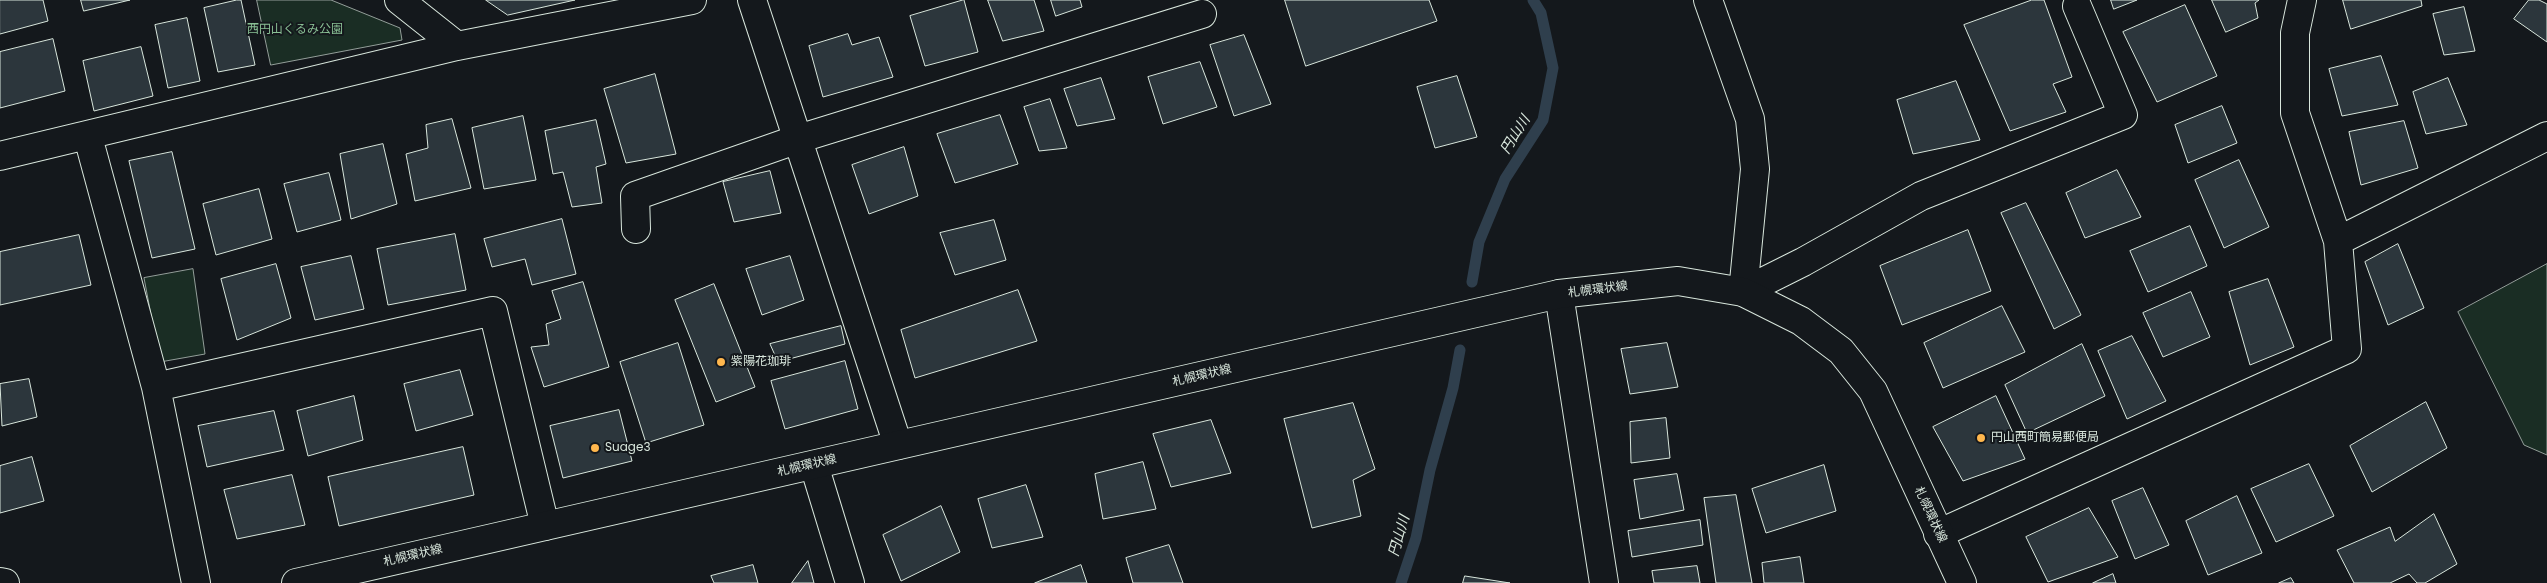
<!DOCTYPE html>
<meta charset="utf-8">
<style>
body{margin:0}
canvas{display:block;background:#14181c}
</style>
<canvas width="2547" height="583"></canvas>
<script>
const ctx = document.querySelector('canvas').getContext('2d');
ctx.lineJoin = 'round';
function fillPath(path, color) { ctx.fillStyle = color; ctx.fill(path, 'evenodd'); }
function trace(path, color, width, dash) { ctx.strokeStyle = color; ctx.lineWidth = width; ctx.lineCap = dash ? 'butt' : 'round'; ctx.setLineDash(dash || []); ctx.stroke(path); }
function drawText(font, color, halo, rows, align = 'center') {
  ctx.font = font + ' Poppins,"Noto Sans JP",sans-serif'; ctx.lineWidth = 4; ctx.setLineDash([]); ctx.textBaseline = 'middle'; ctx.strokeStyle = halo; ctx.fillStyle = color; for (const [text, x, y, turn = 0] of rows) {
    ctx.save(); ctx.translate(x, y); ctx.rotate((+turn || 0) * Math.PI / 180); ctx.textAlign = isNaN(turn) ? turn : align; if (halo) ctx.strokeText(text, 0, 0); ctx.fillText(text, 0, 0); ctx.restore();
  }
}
const green = new Path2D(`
 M 257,0 L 331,0 L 400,28 L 402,40 L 271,65 Z
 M 2547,264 L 2547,455 L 2524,445 L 2458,312 Z
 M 193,269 L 205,354 L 160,362 L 144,278 Z`);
fillPath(green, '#1a2d24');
trace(green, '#939e99', 1);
trace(new Path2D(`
 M 1472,282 L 1479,242 L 1505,179 L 1543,120 L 1553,68 L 1541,13 L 1533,0
 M 1401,583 L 1416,538 L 1430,470 L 1453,388 L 1460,350`), '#2f3f4d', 11);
const building = new Path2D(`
 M 0,0 L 43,0 L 48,21 L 0,34 Z
 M 81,0 L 130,0 L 84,11 Z
 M 237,0 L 241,0 L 255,65 L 218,72 L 204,8 Z
 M 486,0 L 575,0 L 508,15 Z
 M 964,0 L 978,52 L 925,66 L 910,16 Z
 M 988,0 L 1034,0 L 1044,31 L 1003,41 Z
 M 1051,0 L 1080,0 L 1082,7 L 1056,16 Z
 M 1285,0 L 1429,0 L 1437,21 L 1306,66 Z
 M 2032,0 L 2044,0 L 2072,77 L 2053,84 L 2066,112 L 2010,131 L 1964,25 Z
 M 2111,0 L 2137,0 L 2114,9 Z
 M 2212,0 L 2259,0 L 2255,3 L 2258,18 L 2226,32 Z
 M 2343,0 L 2421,0 L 2422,6 L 2351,29 Z
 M 2529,0 L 2539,0 L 2547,4 L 2547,42 L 2514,19 Z
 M 2185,5 L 2217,76 L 2157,102 L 2123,32 Z
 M 2464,7 L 2475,51 L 2444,55 L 2433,14 Z
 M 187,18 L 200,81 L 168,88 L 155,25 Z
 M 848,34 L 852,45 L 879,37 L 893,77 L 823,97 L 809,46 Z
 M 1244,35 L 1271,104 L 1234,116 L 1210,45 Z
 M 53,39 L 65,91 L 0,108 L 0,52 Z
 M 141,47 L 153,96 L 94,111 L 83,61 Z
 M 2381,56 L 2398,105 L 2342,116 L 2329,69 Z
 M 1200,62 L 1217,107 L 1163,124 L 1148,77 Z
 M 655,74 L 676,154 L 626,163 L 604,89 Z
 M 1457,76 L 1477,137 L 1435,148 L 1417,87 Z
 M 1101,78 L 1115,119 L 1077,126 L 1064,89 Z
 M 2448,78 L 2467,125 L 2426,134 L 2413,92 Z
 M 1956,81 L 1980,140 L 1913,154 L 1897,100 Z
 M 1050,99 L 1067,148 L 1039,151 L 1024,107 Z
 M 2222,106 L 2237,143 L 2188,163 L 2175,125 Z
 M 1000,115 L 1018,164 L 955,183 L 937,134 Z
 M 523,116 L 536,180 L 484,189 L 472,128 Z
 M 452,119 L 471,188 L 415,201 L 406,154 L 428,148 L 426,125 Z
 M 596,120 L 606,164 L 596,167 L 602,203 L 572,207 L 563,172 L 553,174 L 545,131 Z
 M 2404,121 L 2418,168 L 2361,185 L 2349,132 Z
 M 383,144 L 397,204 L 351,219 L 340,154 Z
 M 904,147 L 918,196 L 869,214 L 852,165 Z
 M 172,152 L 195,249 L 152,258 L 129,161 Z
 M 2239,160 L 2269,227 L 2224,248 L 2195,180 Z
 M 2117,170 L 2141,217 L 2085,238 L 2066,193 Z
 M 770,171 L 781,213 L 734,222 L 723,182 Z
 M 329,173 L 341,220 L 297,232 L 284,184 Z
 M 259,189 L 272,239 L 216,255 L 203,204 Z
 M 2026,203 L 2081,315 L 2054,329 L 2001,213 Z
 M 562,219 L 576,274 L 532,285 L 525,259 L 492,267 L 484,239 Z
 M 994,220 L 1006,260 L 955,275 L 940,233 Z
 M 2190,226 L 2207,266 L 2148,292 L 2130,251 Z
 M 1968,230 L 1991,291 L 1902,325 L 1880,266 Z
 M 455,234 L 466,290 L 388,305 L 377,249 Z
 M 79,235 L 91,285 L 0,305 L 0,252 Z
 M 2398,244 L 2424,308 L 2388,325 L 2365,262 Z
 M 351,256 L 364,309 L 315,320 L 301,267 Z
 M 790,256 L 804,300 L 762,315 L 746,269 Z
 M 276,264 L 291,318 L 237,340 L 221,279 Z
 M 2268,279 L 2294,347 L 2250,365 L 2229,292 Z
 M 583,282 L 609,367 L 544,387 L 531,347 L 549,345 L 546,324 L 561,319 L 552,291 Z
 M 714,284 L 755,387 L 716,402 L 675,300 Z
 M 1018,290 L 1037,341 L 915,378 L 901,330 Z
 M 2191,292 L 2210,337 L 2163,357 L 2143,313 Z
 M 2002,306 L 2025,352 L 1943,388 L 1924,343 Z
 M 841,326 L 845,344 L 778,362 L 770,344 Z
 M 2132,336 L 2166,401 L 2127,419 L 2098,351 Z
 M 678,343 L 704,425 L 646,443 L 620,362 Z
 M 1667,343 L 1678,387 L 1630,394 L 1621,349 Z
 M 2082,344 L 2105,396 L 2027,433 L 2005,385 Z
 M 845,361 L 858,409 L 785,429 L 771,381 Z
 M 460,370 L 473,415 L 416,431 L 404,384 Z
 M 29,379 L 37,417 L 2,426 L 0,384 Z
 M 354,396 L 363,440 L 308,456 L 297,411 Z
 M 1996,396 L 2025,459 L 1963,481 L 1933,427 Z
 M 2426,402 L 2447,448 L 2372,492 L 2350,446 Z
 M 1353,403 L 1375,469 L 1353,480 L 1361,516 L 1312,528 L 1284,419 Z
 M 619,410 L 632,461 L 563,478 L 550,426 Z
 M 274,411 L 284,450 L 207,467 L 198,426 Z
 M 1666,418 L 1670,458 L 1631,463 L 1630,422 Z
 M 1211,420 L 1231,473 L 1171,487 L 1153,434 Z
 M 463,447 L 474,495 L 339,526 L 328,477 Z
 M 32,457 L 44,501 L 0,513 L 0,466 Z
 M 1143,462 L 1156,509 L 1103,519 L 1095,474 Z
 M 2309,464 L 2334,516 L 2276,542 L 2251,489 Z
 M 1824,465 L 1836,511 L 1766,533 L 1752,489 Z
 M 1677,474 L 1684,510 L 1640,519 L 1634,480 Z
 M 292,475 L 305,525 L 237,539 L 224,490 Z
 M 1026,485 L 1043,537 L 992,548 L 978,499 Z
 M 2143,488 L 2169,545 L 2135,559 L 2112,501 Z
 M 1736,495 L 1752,583 L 1716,583 L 1704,498 Z
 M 2237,496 L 2262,553 L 2208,575 L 2186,521 Z
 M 941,506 L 960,552 L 901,581 L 883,535 Z
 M 2089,508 L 2118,557 L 2048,582 L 2026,537 Z
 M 2434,514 L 2457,564 L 2425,583 L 2417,583 L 2409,574 L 2390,583 L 2354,583 L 2337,550 L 2390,527 L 2395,541 Z
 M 1700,520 L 1703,545 L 1632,557 L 1628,531 Z
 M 1169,545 L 1183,583 L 1133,583 L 1126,558 Z
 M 1800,557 L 1804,583 L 1764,583 L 1762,563 Z
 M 808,561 L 814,583 L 792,583 Z
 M 753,565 L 758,583 L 714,583 L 711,576 Z
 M 1081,565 L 1087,583 L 1035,583 Z
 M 1697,566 L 1700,583 L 1654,583 L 1652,571 Z
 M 2113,574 L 2116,583 L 2093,583 Z
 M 1465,576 L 1510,583 L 1463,583 Z
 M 2291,578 L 2294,583 L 2279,583 Z`);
fillPath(building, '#2c363c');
trace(building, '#d8e6dc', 1);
const minor = new Path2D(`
 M 399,0 L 457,46
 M 752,0 L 898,445
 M 1708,0 L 1750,119 L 1755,169 L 1743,292
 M 88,137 L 156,387 L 196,583
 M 0,156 L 457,46 L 692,0
 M 636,229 L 635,196 L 798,139 L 1202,14
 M 2338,241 L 2547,136
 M 1743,292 L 1803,262 L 1921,196 L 2123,115 L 2077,6
 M 1559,294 L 1604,583
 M 156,387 L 493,311 L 545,526
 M 814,465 L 850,583
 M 1938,534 L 2347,349 L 2338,241 L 2295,113 L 2295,33 L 2302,0`);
const primary = new Path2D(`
 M 0,582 L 5,583
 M 296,583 L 1559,294 L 1678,281 L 1743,292 L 1801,321 L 1841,351 L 1873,391 L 1962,583`);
trace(minor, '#d8e6dc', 30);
trace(primary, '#d8e6dc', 30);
trace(minor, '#14181c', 28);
trace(primary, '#14181c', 28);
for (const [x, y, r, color] of [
 [721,362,5,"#ffb74d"],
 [1981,438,5,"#ffb74d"],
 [595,448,5,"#ffb74d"]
]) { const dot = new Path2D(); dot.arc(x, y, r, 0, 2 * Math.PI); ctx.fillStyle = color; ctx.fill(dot); trace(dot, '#14181c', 2); }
drawText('12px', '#8ac095', '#14181c', [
 ["西円山くるみ公園",295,30]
]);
drawText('12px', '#d8e6dc', '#14181c', [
 ["札幌環状線",1598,290,-7],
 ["札幌環状線",1202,376,-13],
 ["札幌環状線",807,466,-13],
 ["札幌環状線",1930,515,65],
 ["札幌環状線",413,556,-13]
]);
drawText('12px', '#d8e6dc', '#14181c', [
 ["紫陽花珈琲",731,362],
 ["円山西町簡易郵便局",1991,438],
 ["Suage3",605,448]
], 'left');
drawText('italic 14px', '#d8e6dc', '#14181c', [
 ["円山川",1516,135,-58],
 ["円山川",1400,536,-74]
]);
</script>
